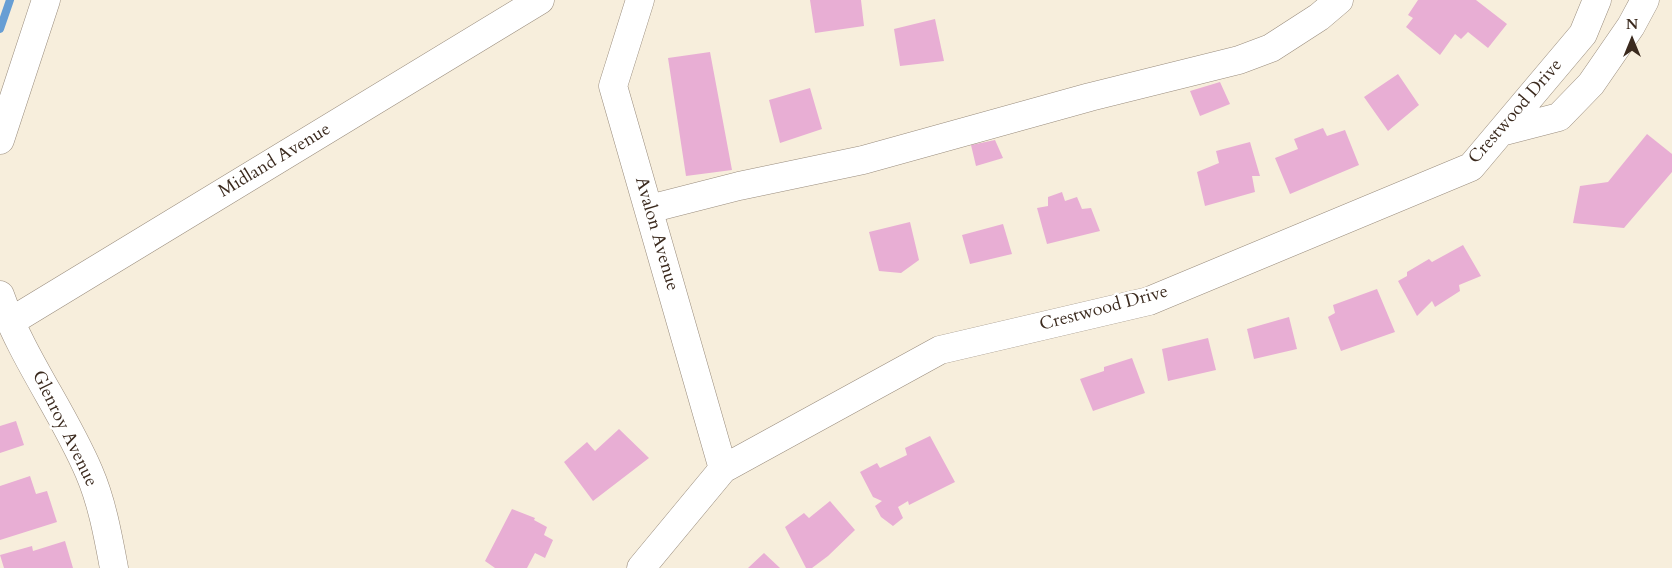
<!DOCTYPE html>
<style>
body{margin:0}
#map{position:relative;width:1672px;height:568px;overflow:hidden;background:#f7eedc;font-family:Cardo,serif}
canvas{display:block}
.north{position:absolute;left:1607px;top:15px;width:50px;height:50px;-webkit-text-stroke:4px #fff;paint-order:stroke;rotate:0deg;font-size:14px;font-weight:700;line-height:20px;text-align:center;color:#3b2a1e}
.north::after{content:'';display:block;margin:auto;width:18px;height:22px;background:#3b2a1e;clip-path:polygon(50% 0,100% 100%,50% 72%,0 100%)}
</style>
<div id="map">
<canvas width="1672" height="568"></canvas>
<div class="north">N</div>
</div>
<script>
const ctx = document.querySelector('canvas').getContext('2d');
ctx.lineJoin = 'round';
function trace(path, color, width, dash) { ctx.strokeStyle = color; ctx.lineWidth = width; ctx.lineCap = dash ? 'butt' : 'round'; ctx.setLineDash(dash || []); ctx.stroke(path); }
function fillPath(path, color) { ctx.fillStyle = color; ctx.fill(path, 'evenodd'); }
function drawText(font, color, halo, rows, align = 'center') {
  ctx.font = font + ' Cardo,serif'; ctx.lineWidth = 5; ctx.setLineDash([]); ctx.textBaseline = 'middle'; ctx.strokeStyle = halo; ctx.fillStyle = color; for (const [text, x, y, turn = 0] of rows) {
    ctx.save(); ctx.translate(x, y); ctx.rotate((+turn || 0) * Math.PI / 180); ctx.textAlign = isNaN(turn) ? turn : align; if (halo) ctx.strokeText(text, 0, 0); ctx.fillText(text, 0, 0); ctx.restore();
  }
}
trace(new Path2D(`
 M 0,29 L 10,0`), '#679ed4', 8);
fillPath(new Path2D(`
 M 810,0 L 861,0 L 864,26 L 815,33 Z
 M 1418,0 L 1476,0 L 1507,24 L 1488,48 L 1468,32 L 1461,39 L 1455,34 L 1440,55 L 1406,27 L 1413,18 L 1408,15 Z
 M 935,19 L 944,61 L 900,66 L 894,29 Z
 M 710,52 L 732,170 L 686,176 L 668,58 Z
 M 1398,74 L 1419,105 L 1388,131 L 1364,97 Z
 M 1220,82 L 1230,104 L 1200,116 L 1190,91 Z
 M 810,88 L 822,129 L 780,143 L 769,100 Z
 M 1323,128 L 1327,136 L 1345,130 L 1359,165 L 1290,194 L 1275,158 L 1298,149 L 1294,139 Z
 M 1647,134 L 1672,154 L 1672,172 L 1624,228 L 1573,223 L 1580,186 L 1608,182 Z
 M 995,140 L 1003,158 L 976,166 L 971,145 Z
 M 1250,142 L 1260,176 L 1252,176 L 1255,192 L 1205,206 L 1197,172 L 1219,163 L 1216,151 Z
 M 1062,192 L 1065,201 L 1077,197 L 1082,209 L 1091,208 L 1100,231 L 1047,244 L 1037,208 L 1048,206 L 1048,197 Z
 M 910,222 L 919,260 L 901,273 L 879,271 L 869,232 Z
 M 1003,224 L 1012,254 L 970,264 L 962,235 Z
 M 1463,245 L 1481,276 L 1459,285 L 1460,291 L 1435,307 L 1432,301 L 1417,316 L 1398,281 L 1407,276 L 1407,272 L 1429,259 L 1432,262 Z
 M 1377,289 L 1395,332 L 1341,351 L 1328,317 L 1335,313 L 1333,305 Z
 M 1289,317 L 1297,349 L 1254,359 L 1247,329 Z
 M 1208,338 L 1216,370 L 1168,381 L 1162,349 Z
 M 1132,358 L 1145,393 L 1093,411 L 1080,379 L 1104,371 L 1104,367 Z
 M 16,421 L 24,445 L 0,453 L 0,426 Z
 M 619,429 L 649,458 L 593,501 L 564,462 L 587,442 L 595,451 Z
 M 930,436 L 955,482 L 909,505 L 908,501 L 898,507 L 903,518 L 893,526 L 881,517 L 875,506 L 882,501 L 873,497 L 860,472 L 877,463 L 880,468 L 907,455 L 905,448 Z
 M 30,476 L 36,494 L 47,491 L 57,522 L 0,540 L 0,486 Z
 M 830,501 L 855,530 L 828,556 L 812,568 L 806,568 L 785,527 L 804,513 L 809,518 Z
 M 512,509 L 535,518 L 534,520 L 547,527 L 544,535 L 553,540 L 545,558 L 535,553 L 527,568 L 495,568 L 485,561 Z
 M 65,541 L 73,568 L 4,568 L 0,555 L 32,546 L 33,551 Z
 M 764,553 L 780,568 L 748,568 Z`), '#e8aed4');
const minor = new Path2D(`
 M 640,0 L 613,86 L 723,469
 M 1501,132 L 1559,117 L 1591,84 L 1631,26 L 1645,0
 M 0,140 L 46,0
 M 649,209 L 739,186 L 863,160 L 1090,97 L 1239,60 L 1271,48 L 1319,17 L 1339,0
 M 0,295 C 22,358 63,411 89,472 C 102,502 108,536 114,568
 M 10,322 L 540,0
 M 641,568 L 723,469 L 940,350 L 1149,301 L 1471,167 L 1583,34 L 1597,0`);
trace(minor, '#998c7d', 29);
trace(minor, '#fff', 28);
drawText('18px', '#3b2a1e', '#fff', [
 ["Crestwood Drive",1516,112,-49],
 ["Midland Avenue",275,161,-31],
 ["Avalon Avenue",656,234,74],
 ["Crestwood Drive",1104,309,-15],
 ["Glenroy Avenue",64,429,64]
]);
</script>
